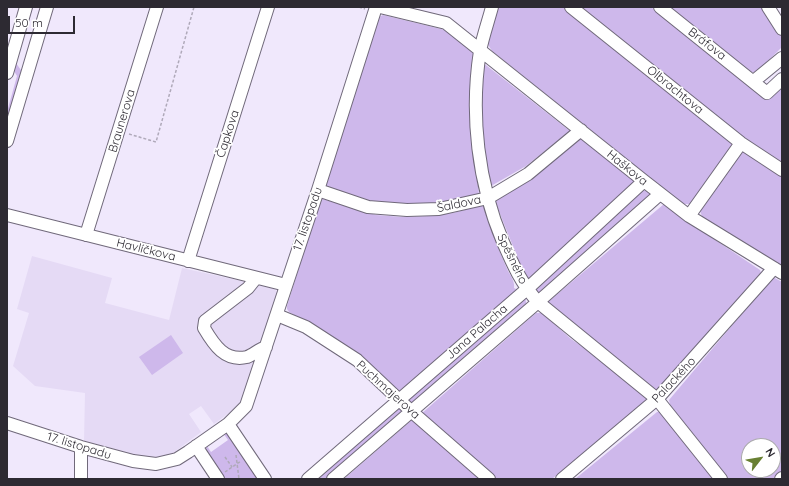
<!DOCTYPE html>
<meta charset="utf-8">
<style>
body{margin:0}
#map{position:relative;width:789px;height:486px;overflow:hidden;background:#f0e8fc;font-family:Quicksand,sans-serif}
canvas{display:block}
.frame{position:absolute;inset:0;border:8px solid #2d2a32;pointer-events:none}
.north{position:absolute;left:741px;top:438px;width:40px;height:40px;box-sizing:border-box;background:#fff;border:1px solid #abaaad;border-radius:50%;rotate:59deg;font-size:11px;font-weight:700;line-height:16px;text-align:center;color:#2d2a32}
.north::after{content:'';display:block;margin:auto;width:14px;height:18px;background:#698033;clip-path:polygon(50% 0,100% 100%,50% 72%,0 100%)}
.scale{position:absolute;left:8px;top:16px;width:67px;height:18px;box-sizing:border-box;border:2px solid #2d2a32;border-top:0;padding-left:5px;font-size:12px;line-height:14px;white-space:nowrap;color:#2d2a32;-webkit-text-stroke:3px #fff;paint-order:stroke}
</style>
<div id="map">
<canvas width="789" height="486"></canvas>
<div class="frame"></div>
<div class="north">N</div>
<div class="scale">50 m</div>
</div>
<script>
const ctx = document.querySelector('canvas').getContext('2d');
ctx.lineJoin = 'round';
function fillPath(path, color) { ctx.fillStyle = color; ctx.fill(path, 'evenodd'); }
function trace(path, color, width, dash) { ctx.strokeStyle = color; ctx.lineWidth = width; ctx.lineCap = dash ? 'butt' : 'round'; ctx.setLineDash(dash || []); ctx.stroke(path); }
function drawText(font, color, halo, rows, align = 'center') {
  ctx.font = font + ' Quicksand,sans-serif'; ctx.lineWidth = 3.5; ctx.setLineDash([]); ctx.textBaseline = 'middle'; ctx.strokeStyle = halo; ctx.fillStyle = color; for (const [text, x, y, turn = 0] of rows) {
    ctx.save(); ctx.translate(x, y); ctx.rotate((+turn || 0) * Math.PI / 180); ctx.textAlign = isNaN(turn) ? turn : align; if (halo) ctx.strokeText(text, 0, 0); ctx.fillText(text, 0, 0); ctx.restore();
  }
}
fillPath(new Path2D(`
 M 32,256 L 112,278 L 105,303 L 169,320 L 182,268 L 274,288 L 277,292 L 277,299 L 241,404 L 214,424 L 201,406 L 189,414 L 201,432 L 172,454 L 161,458 L 144,457 L 84,441 L 85,393 L 35,386 L 13,366 L 29,313 L 17,309 Z`), '#e5daf5');
fillPath(new Path2D(`
 M 28,7 L 33,7 L 16,63 L 23,73 L 7,129 L 7,112 L 17,76 L 11,66 Z
 M 495,7 L 567,7 L 733,143 L 733,149 L 691,204 L 683,204 L 492,51 L 487,43 Z
 M 578,7 L 651,7 L 767,100 L 782,86 L 782,166 L 737,135 Z
 M 669,7 L 762,7 L 782,38 L 782,47 L 757,72 L 751,72 L 744,68 Z
 M 383,15 L 445,30 L 475,54 L 471,107 L 471,135 L 479,194 L 439,204 L 402,206 L 365,201 L 326,187 L 326,184 L 379,17 Z
 M 482,62 L 570,131 L 526,166 L 491,186 L 483,150 L 480,106 Z
 M 581,138 L 638,184 L 645,191 L 647,191 L 652,193 L 539,295 L 525,276 L 494,199 Z
 M 740,152 L 748,152 L 782,174 L 782,268 L 703,219 L 700,211 Z
 M 323,199 L 376,215 L 403,217 L 428,216 L 453,213 L 483,205 C 490,227 498,249 508,271 C 511,276 515,282 514,288 C 522,292 527,297 526,306 L 414,402 L 409,402 L 308,323 L 289,312 L 287,309 L 287,306 L 320,201 Z
 M 664,204 L 678,215 L 760,270 L 761,273 L 660,391 L 656,391 C 621,361 584,335 549,306 L 548,302 Z
 M 773,277 L 782,282 L 782,470 L 773,479 L 729,479 L 670,405 L 669,400 ZM 749,446 L 773,446 L 773,470 L 749,470 Z
 M 536,313 L 542,313 L 571,339 L 620,373 L 646,396 L 648,401 L 552,479 L 496,479 L 421,414 Z
 M 171,335 L 183,353 L 152,375 L 139,357 Z
 M 395,405 L 401,410 L 403,412 L 330,479 L 312,479 Z
 M 657,412 L 662,412 L 715,479 L 575,479 Z
 M 413,419 L 480,479 L 344,479 Z
 M 223,433 L 229,433 L 263,479 L 225,479 L 205,451 L 207,446 L 211,452 L 228,440 Z`), '#ceb8eb');
const minor = new Path2D(`
 M 380,7 L 446,23 L 644,181 L 689,216 L 782,273
 M 492,7 C 488,22 483,36 480,51 C 470,115 478,183 503,242 C 513,265 521,283 538,302 L 657,399 L 721,479
 M 571,7 L 741,143 L 782,170
 M 660,7 L 767,93 L 782,79
 M 768,7 L 782,29
 M 7,73 L 26,7
 M 754,81 L 782,58
 M 7,141 L 47,7
 M 318,190 L 368,207 L 407,210 L 439,209 L 488,198 L 528,174 L 581,130
 M 7,215 L 286,285
 M 689,216 L 741,143
 M 86,235 L 157,7
 M 188,261 L 268,7
 M 256,278 L 248,288 L 205,321 L 204,328 C 214,345 225,362 247,357 C 253,355 259,349 266,347
 M 277,315 L 306,327 L 357,360 L 411,411 L 489,479
 M 7,423 L 81,447 L 133,461 L 156,464 L 177,459 L 188,452 L 228,424 L 246,406 L 318,190 L 376,7
 M 228,424 L 265,479
 M 196,446 L 218,479
 M 81,447 L 81,479
 M 308,479 L 527,289 L 644,181
 M 333,479 L 538,302 L 660,194
 M 562,479 L 657,399 L 774,268
 M 781,479 L 782,478`);
trace(minor, '#70697a', 14);
trace(new Path2D(`
 M 359,7 L 365,9
 M 129,134 L 156,142 L 194,7
 M 236,455 L 239,479
 M 225,457 L 232,467
 M 225,472 L 241,461`), '#afa9b9', 1.5, [3, 2]);
trace(minor, '#fff', 12);
drawText('12px', '#2d2a32', '#fff', [
 ["Bráfova",707,44,38],
 ["Olbrachtova",675,90,39],
 ["Braunerova",122,121,-73],
 ["Čapkova",228,134,-72],
 ["Haškova",627,168,39],
 ["Šaldova",459,204,-12],
 ["17. listopadu",308,219,-71],
 ["Havlíčkova",146,250,14],
 ["Spěšného",512,259,64],
 ["Jana Palacha",477,332,-41],
 ["Palackého",674,380,-47],
 ["Puchmajerova",388,390,42],
 ["17. listopadu",79,446,17]
]);
</script>
